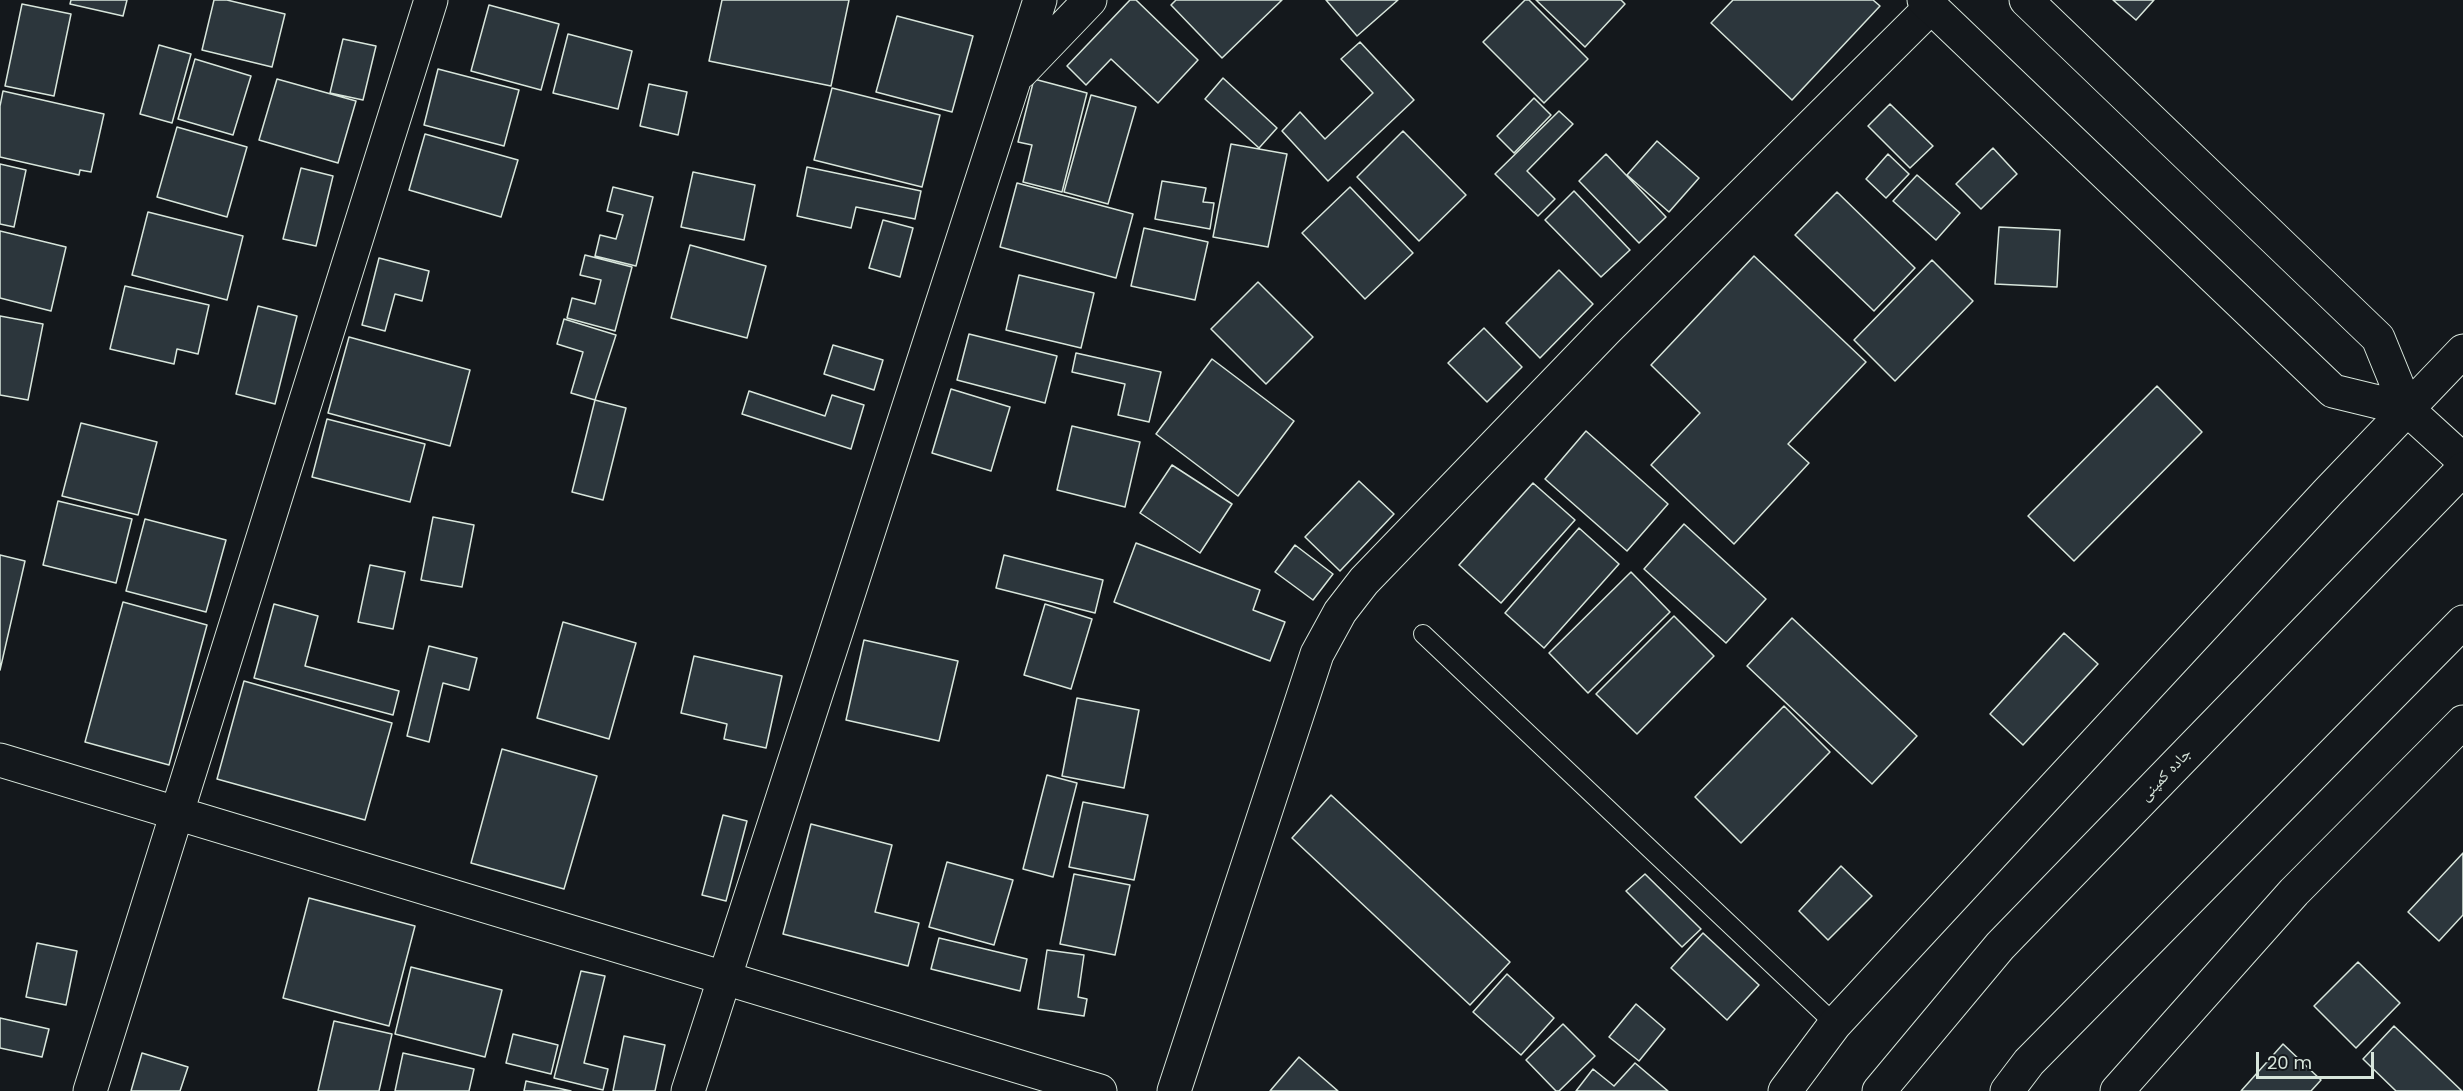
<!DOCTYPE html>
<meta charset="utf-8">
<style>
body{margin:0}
#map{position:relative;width:2463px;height:1091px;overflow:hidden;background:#14181c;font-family:Poppins,sans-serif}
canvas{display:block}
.scale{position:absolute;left:2256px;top:1052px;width:118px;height:27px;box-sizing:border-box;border:3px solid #d8e6dc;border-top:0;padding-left:8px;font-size:18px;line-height:21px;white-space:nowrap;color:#d8e6dc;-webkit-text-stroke:4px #14181c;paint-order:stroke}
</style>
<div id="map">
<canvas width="2463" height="1091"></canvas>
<div class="scale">20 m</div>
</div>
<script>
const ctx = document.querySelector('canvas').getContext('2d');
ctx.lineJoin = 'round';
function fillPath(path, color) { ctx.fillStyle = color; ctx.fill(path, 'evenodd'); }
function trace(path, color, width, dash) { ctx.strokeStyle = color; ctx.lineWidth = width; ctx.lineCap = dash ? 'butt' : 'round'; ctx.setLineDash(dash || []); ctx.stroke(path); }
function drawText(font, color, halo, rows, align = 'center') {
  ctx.font = font + ' Poppins,"Noto Naskh Arabic",sans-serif'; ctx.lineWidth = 4.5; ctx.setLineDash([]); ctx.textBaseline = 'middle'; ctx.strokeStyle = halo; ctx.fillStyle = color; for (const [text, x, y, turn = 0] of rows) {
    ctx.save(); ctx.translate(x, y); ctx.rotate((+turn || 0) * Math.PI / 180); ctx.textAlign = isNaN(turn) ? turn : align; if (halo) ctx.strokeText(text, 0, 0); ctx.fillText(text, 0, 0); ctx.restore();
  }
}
const building = new Path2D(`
 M 71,0 L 127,0 L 123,16 L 70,4 Z
 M 214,0 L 227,0 L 285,14 L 272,67 L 202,50 Z
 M 722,0 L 849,0 L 831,86 L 709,61 Z
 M 1130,0 L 1136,0 L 1198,60 L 1158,103 L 1111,59 L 1086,85 L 1067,66 Z
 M 1176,0 L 1282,0 L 1222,58 L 1171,5 Z
 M 1326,0 L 1398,0 L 1357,36 Z
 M 1525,0 L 1529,0 L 1588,59 L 1544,103 L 1483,42 Z
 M 1536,0 L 1621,0 L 1625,4 L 1585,47 Z
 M 1733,0 L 1873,0 L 1880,6 L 1792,100 L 1711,23 Z
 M 2113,0 L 2154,0 L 2136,20 Z
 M 22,4 L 71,14 L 54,96 L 5,86 Z
 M 489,5 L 559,24 L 541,90 L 471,71 Z
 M 897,16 L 973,36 L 952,112 L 876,92 Z
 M 568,34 L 632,51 L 618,109 L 553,93 Z
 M 343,39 L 376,46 L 363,100 L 330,93 Z
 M 1360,42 L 1414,100 L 1328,181 L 1282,131 L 1300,112 L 1325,139 L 1373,93 L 1341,59 Z
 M 159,45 L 191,54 L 172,123 L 140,114 Z
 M 195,59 L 251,76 L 233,135 L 178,119 Z
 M 438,69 L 519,90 L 504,146 L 424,125 Z
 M 1223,78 L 1277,128 L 1259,148 L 1205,99 Z
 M 277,79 L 356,101 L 338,163 L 259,140 Z
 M 1034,79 L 1087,93 L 1062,192 L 1023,182 L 1032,145 L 1018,142 Z
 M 649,84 L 687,92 L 678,135 L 640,126 Z
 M 832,88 L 940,115 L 922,187 L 814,160 Z
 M 3,91 L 104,114 L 91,172 L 80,170 L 79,175 L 0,157 L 0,106 Z
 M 1091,95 L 1136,107 L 1108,204 L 1064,192 Z
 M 1534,98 L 1551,115 L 1514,153 L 1497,136 Z
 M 1890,104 L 1933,146 L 1910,168 L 1868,126 Z
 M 1559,111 L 1573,124 L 1527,171 L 1555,199 L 1538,216 L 1495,174 Z
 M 177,127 L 247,147 L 227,217 L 157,197 Z
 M 1403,131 L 1466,195 L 1419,241 L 1357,177 Z
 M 425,134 L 518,160 L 501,217 L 409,190 Z
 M 1657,141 L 1699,178 L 1669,212 L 1627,175 Z
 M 1231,144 L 1287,154 L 1268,247 L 1213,237 Z
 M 1993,148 L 2017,174 L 1981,209 L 1956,184 Z
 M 1606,154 L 1666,217 L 1639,243 L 1579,181 Z
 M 1888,154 L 1909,174 L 1886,198 L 1866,179 Z
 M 0,164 L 26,170 L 14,227 L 0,224 Z
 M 807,167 L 921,191 L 915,219 L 856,207 L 851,228 L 797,216 Z
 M 301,168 L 333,176 L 316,246 L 283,239 Z
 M 693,172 L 755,185 L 744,240 L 681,227 Z
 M 1917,175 L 1960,213 L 1936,240 L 1893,201 Z
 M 1162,181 L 1206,188 L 1203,202 L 1214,203 L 1210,229 L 1155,219 Z
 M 1017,183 L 1133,214 L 1116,278 L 1000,247 Z
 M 613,187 L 653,197 L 636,266 L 595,256 L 600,235 L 616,239 L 623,215 L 607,211 Z
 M 1350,187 L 1413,253 L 1365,299 L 1302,233 Z
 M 1574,191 L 1630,250 L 1601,277 L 1545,220 Z
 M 1837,192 L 1915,268 L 1874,311 L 1795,235 Z
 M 148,212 L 243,236 L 227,300 L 132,275 Z
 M 883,220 L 913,228 L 900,277 L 869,268 Z
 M 1999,227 L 2060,230 L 2057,287 L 1995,284 Z
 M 1144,228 L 1208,242 L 1195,300 L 1131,286 Z
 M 0,231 L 66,247 L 51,311 L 0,298 Z
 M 690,245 L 766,266 L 747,338 L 671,318 Z
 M 585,255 L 632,267 L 615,331 L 567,318 L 572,298 L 595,304 L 601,280 L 580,275 Z
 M 1754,256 L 1866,362 L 1788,444 L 1809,463 L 1734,544 L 1651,465 L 1700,413 L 1651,365 Z
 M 379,258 L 429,271 L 422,301 L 395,294 L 385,331 L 362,325 Z
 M 1932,260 L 1973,301 L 1895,381 L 1854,340 Z
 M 1559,270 L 1593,304 L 1540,358 L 1506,323 Z
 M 1019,275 L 1094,293 L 1081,348 L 1006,330 Z
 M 1258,282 L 1313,337 L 1266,384 L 1211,329 Z
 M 125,286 L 209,305 L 198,354 L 177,349 L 174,364 L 110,349 Z
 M 258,306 L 297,316 L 275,404 L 236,394 Z
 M 0,316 L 43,324 L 28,400 L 0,395 Z
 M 564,319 L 616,335 L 595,400 L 571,393 L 583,352 L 557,344 Z
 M 1484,328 L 1522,367 L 1487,402 L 1448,363 Z
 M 969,334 L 1057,356 L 1045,403 L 957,380 Z
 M 349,337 L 470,370 L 450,446 L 328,413 Z
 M 833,345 L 883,360 L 874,390 L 824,374 Z
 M 1076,353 L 1161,372 L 1149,422 L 1118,415 L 1125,384 L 1072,372 Z
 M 1212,359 L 1294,421 L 1238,496 L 1156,434 Z
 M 2157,386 L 2202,432 L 2074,561 L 2028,516 Z
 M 951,389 L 1010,407 L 991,471 L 932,453 Z
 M 749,391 L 825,416 L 832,395 L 864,405 L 851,449 L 742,414 Z
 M 595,400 L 626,408 L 603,500 L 572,492 Z
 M 327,419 L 425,444 L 410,502 L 312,477 Z
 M 81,423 L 157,442 L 138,515 L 62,496 Z
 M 1072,426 L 1140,442 L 1125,507 L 1057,490 Z
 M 1586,431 L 1668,504 L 1627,551 L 1545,479 Z
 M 1172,465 L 1232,504 L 1200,553 L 1140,513 Z
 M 1359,481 L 1394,514 L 1340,571 L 1305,537 Z
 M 1533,483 L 1575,520 L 1501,603 L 1459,565 Z
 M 58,501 L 132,519 L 116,583 L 43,565 Z
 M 433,517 L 474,525 L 462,587 L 421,580 Z
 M 145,519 L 226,540 L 206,612 L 126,591 Z
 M 1684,524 L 1766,599 L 1726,643 L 1644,569 Z
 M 1579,528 L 1619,564 L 1544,648 L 1505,613 Z
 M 1136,543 L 1260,590 L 1253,610 L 1285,622 L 1270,661 L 1114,602 Z
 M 1295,545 L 1333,574 L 1313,600 L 1275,572 Z
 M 0,555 L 25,561 L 0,670 Z
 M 1004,555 L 1103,580 L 1095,613 L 996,588 Z
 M 370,565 L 405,572 L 393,629 L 358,622 Z
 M 1631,572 L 1670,612 L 1588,693 L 1549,653 Z
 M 123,602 L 207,625 L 169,765 L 85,742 Z
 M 274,604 L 318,616 L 305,666 L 399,691 L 393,715 L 254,678 Z
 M 1045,604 L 1092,619 L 1071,689 L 1024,675 Z
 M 1674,616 L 1714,656 L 1637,734 L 1596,694 Z
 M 1792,618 L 1917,736 L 1872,784 L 1747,666 Z
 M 563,622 L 636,643 L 609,739 L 537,718 Z
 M 2064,633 L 2098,664 L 2023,745 L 1990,714 Z
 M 864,640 L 958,661 L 939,741 L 846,720 Z
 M 429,646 L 477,658 L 469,690 L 443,683 L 429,742 L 407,736 Z
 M 694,656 L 782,676 L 766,748 L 724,739 L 727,724 L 681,713 Z
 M 244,681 L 392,723 L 365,820 L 217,779 Z
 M 1077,698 L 1139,710 L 1124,788 L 1062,776 Z
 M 1784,706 L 1830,752 L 1741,843 L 1695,797 Z
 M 502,749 L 597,776 L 564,889 L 471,863 Z
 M 1047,775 L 1077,783 L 1053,877 L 1023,869 Z
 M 1331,795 L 1510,962 L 1470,1005 L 1292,838 Z
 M 1083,802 L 1148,815 L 1134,880 L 1069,867 Z
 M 723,815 L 747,821 L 726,901 L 702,895 Z
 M 811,824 L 892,845 L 875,912 L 919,923 L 908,966 L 783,934 Z
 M 2463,853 L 2463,915 L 2439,941 L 2408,912 Z
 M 947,862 L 1013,880 L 994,945 L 929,927 Z
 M 1841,866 L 1872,896 L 1828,940 L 1799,911 Z
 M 1074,874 L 1130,885 L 1115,955 L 1060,944 Z
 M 1645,874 L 1701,929 L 1682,947 L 1626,891 Z
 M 309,898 L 415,926 L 389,1026 L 283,998 Z
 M 1703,933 L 1759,985 L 1727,1020 L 1671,968 Z
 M 939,938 L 1027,959 L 1020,991 L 931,969 Z
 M 37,943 L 77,951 L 66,1005 L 26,997 Z
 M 1047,950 L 1084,955 L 1078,997 L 1087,999 L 1084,1016 L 1038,1009 Z
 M 2358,962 L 2400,1003 L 2356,1048 L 2314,1006 Z
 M 411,967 L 502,990 L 485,1057 L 395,1034 Z
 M 581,971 L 605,976 L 584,1063 L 608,1069 L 603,1090 L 554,1078 Z
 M 1507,974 L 1554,1018 L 1521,1055 L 1473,1012 Z
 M 1636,1004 L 1665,1029 L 1639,1061 L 1609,1037 Z
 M 0,1018 L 49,1029 L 42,1057 L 0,1048 Z
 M 334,1021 L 392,1034 L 379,1091 L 318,1091 Z
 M 1563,1024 L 1595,1056 L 1559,1091 L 1556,1091 L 1526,1060 Z
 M 2394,1026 L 2462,1091 L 2396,1091 L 2363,1059 Z
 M 513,1034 L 558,1045 L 551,1074 L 506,1063 Z
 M 624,1036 L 665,1045 L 655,1091 L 613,1091 Z
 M 2283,1044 L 2321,1080 L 2311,1091 L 2241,1091 Z
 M 142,1053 L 188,1067 L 180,1091 L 131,1091 Z
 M 403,1053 L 474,1069 L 469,1091 L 395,1091 Z
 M 1299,1057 L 1338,1091 L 1270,1091 Z
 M 1635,1063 L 1668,1091 L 1576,1091 L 1593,1069 L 1614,1086 Z
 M 526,1081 L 571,1091 L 524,1091 Z`);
fillPath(building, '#2c363c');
trace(building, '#d8e6dc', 1.5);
const lane = new Path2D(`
 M 1423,634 L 1835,1024`);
const street = new Path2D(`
 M 1021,72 L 1090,0
 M 0,760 L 1100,1091
 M 90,1091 L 431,0
 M 688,1091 L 1040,0
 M 1174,1091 L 1317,654 L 1340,612 L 1364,581 L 1606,330 L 1931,7`);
const secondary = new Path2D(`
 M 1924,0 L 2333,391 L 2407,409
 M 2026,0 L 2378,338 L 2407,409 L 2463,460
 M 1785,1091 L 1835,1024 L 2328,492 L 2463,351
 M 2117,1091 L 2294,892 L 2463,722`);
const highway = new Path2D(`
 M 1879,1091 L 2000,946 L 2463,469
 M 2007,1091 L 2029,1062 L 2463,622`);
trace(lane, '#d8e6dc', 20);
trace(street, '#d8e6dc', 35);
trace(secondary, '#d8e6dc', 35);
trace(highway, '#d8e6dc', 35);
trace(lane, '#14181c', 18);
trace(street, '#14181c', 33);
trace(secondary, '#14181c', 33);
trace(highway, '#14181c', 33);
drawText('16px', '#d8e6dc', '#14181c', [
 ["جاده کمپنی",2166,775,-46]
]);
</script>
